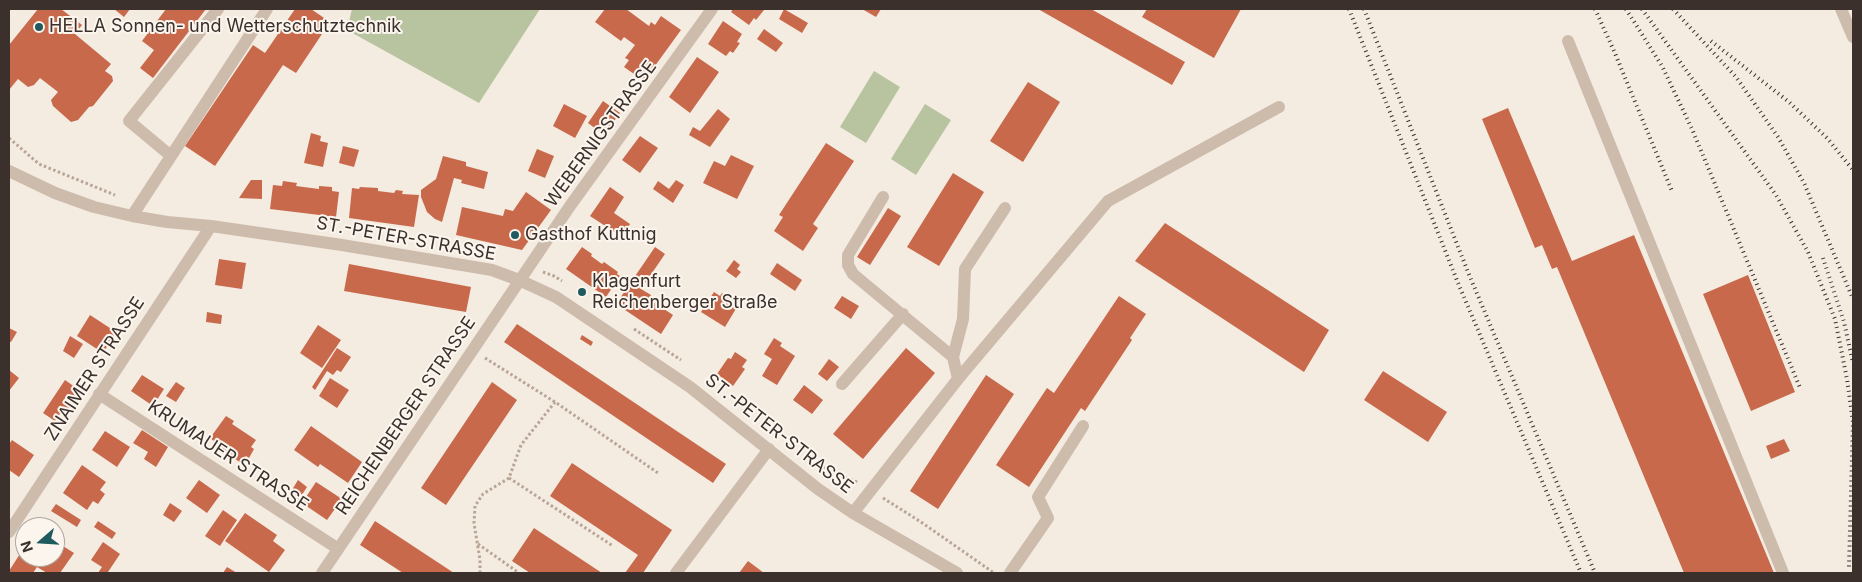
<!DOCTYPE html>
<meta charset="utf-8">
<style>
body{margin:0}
#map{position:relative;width:1862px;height:582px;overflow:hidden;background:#f4ebe1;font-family:Inter,sans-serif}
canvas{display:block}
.frame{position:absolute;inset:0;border:10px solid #3b302b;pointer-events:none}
.north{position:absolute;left:15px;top:517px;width:50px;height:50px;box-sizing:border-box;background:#fbf5ee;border:1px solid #aea6a0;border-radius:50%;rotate:251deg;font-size:14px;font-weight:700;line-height:20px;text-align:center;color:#3b302b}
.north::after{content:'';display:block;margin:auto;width:18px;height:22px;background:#1f5a5e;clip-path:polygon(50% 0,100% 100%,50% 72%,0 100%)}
</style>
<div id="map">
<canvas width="1862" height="582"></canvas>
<div class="frame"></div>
<div class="north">N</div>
</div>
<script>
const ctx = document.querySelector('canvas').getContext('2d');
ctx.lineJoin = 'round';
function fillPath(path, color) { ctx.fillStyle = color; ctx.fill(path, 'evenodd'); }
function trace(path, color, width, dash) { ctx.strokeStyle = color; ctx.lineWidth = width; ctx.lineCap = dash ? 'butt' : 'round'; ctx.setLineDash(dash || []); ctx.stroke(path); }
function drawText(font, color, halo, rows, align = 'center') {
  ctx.font = font + ' Inter,sans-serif'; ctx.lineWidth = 4; ctx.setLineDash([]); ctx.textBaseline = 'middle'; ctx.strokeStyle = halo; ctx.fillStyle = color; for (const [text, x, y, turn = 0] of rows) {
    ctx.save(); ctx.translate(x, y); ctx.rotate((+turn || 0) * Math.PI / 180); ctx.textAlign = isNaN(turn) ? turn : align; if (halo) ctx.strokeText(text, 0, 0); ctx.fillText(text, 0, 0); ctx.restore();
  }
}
fillPath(new Path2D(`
 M 352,9 L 540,9 L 479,103 L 347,30 Z
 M 874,71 L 900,87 L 866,143 L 840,127 Z
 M 925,104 L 951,120 L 916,175 L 891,159 Z`), '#b8c4a0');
fillPath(new Path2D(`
 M 38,9 L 61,9 L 82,25 L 75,34 L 111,64 L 105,71 L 112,76 L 113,81 L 93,106 L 89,107 L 78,120 L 71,122 L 53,106 L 51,100 L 58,92 L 40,78 L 34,85 L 28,87 L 18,79 L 9,90 L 9,45 Z
 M 114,9 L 130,9 L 124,17 Z
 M 166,9 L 206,9 L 153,78 L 140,68 L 154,50 L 142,41 Z
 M 295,9 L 311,9 L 330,22 L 296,73 L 283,65 L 215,166 L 185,146 L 253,45 L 265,53 Z
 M 605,9 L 626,9 L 649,26 L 651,22 L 655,25 L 661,16 L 681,30 L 644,81 L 624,67 L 629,60 L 625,58 L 635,45 L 624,37 L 621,41 L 595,22 Z
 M 733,9 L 762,9 L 764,10 L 756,20 L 754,18 L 749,25 L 731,12 Z
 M 784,9 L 808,23 L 802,33 L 779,19 Z
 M 862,9 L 881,9 L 876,17 Z
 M 1038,9 L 1091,9 L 1185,62 L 1172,85 Z
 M 1147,9 L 1241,9 L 1214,58 L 1142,17 Z
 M 723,21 L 742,34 L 737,42 L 740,43 L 733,53 L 730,51 L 726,56 L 708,44 Z
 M 764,29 L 783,43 L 776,52 L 757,39 Z
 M 697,57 L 719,72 L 690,113 L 669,97 Z
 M 1028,82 L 1060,102 L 1023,162 L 990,141 Z
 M 603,101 L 620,113 L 604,135 L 588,123 Z
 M 564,104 L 587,116 L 575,138 L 553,126 Z
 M 1508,108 L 1572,261 L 1634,235 L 1774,573 L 1684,573 L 1557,267 L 1552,269 L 1542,245 L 1535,248 L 1482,119 Z
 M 718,109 L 730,119 L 710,147 L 689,135 L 693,127 L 700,131 Z
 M 311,133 L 321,136 L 320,141 L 328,143 L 323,167 L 304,163 Z
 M 640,136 L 658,148 L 640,173 L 622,160 Z
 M 826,143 L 854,161 L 813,224 L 818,228 L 803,251 L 774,231 L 783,217 L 779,215 Z
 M 343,146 L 359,150 L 354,167 L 339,163 Z
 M 537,149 L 554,156 L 545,178 L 528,171 Z
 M 731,155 L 754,166 L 737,199 L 703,183 L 714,161 L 725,166 Z
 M 443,156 L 466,162 L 466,166 L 488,172 L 484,189 L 461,183 L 462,180 L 454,178 L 442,222 L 435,219 L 427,212 L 421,197 L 421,190 L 436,179 Z
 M 953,173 L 984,192 L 939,266 L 907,247 Z
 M 251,180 L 262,180 L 262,199 L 239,198 Z
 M 676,180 L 684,185 L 673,203 L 653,189 L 658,181 L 669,189 Z
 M 283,181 L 297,183 L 296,186 L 319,189 L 319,186 L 332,187 L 332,191 L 339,192 L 336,217 L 270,209 L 273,185 L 282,186 Z
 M 360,187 L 378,188 L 378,191 L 394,193 L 396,190 L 403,191 L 402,194 L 419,195 L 414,227 L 349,218 L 352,188 L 359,189 Z
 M 610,187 L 624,197 L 614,213 L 630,224 L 622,237 L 590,216 Z
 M 526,192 L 551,210 L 522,250 L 456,235 L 462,207 L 503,216 L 505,209 L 513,211 Z
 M 888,208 L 901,216 L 870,265 L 857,257 Z
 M 1165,223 L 1329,330 L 1304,372 L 1135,261 Z
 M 582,247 L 592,254 L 591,256 L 602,264 L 604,262 L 618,272 L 617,274 L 620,276 L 606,297 L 566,269 Z
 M 655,247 L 665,254 L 641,289 L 651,295 L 649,299 L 673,315 L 661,334 L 616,304 Z
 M 219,259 L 246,263 L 242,289 L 215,285 Z
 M 734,260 L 740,265 L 737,269 L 741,272 L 736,278 L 726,271 Z
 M 777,263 L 802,280 L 795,291 L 770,274 Z
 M 349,264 L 471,287 L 466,312 L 344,291 Z
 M 1748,275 L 1795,392 L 1751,411 L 1703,294 Z
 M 714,292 L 720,296 L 722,293 L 733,300 L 731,304 L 737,307 L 725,327 L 701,312 Z
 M 842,296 L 859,306 L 851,319 L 834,308 Z
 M 1119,296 L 1146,314 L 1130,338 L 1132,340 L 1085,411 L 1081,408 L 1029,487 L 996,465 L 1047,388 L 1054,393 Z
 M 207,312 L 222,315 L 221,324 L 206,322 Z
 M 90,315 L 116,332 L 103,353 L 77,336 Z
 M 517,324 L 726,464 L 713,483 L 504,342 Z
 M 318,325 L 341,340 L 322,368 L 300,353 Z
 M 9,328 L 17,332 L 11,342 L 9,341 Z
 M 582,335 L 593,342 L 591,346 L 580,339 Z
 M 70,336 L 83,344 L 74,358 L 63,351 Z
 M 774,338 L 782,343 L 780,346 L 795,356 L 777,385 L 762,376 L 772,359 L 764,354 Z
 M 337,348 L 351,357 L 341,372 L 337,370 L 333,375 L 327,371 L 315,390 L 312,387 Z
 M 906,348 L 935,373 L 863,459 L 833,434 Z
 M 735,352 L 747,360 L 742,367 L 745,369 L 733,386 L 717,374 L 728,358 L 731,359 Z
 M 829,359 L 839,367 L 827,381 L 818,374 Z
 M 9,370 L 19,378 L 9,391 Z
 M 1383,371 L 1447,412 L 1428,442 L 1364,400 Z
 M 142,375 L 164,389 L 153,406 L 131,391 Z
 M 986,375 L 1014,394 L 938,509 L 910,491 Z
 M 330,378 L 349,390 L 337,408 L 319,396 Z
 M 65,380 L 82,392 L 69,411 L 64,408 L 55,421 L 43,413 Z
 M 176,382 L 185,388 L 176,402 L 166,396 Z
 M 492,382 L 517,400 L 446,505 L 421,488 Z
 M 804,385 L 823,400 L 812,414 L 793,400 Z
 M 226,416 L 234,421 L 232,424 L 256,440 L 251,447 L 254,449 L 249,458 L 246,456 L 241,463 L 217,446 L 218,444 L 210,438 Z
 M 311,426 L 362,462 L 348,483 L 320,464 L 318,467 L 294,450 Z
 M 142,430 L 168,447 L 156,467 L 144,459 L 148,452 L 133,443 Z
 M 105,431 L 130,447 L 117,467 L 92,450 Z
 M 1784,439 L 1790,451 L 1771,459 L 1766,446 Z
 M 12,440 L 34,455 L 19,477 L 9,470 L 9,444 Z
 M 572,463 L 672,530 L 643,573 L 625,573 L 638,555 L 550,496 Z
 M 82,465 L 106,482 L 100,490 L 105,494 L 98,504 L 93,501 L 87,510 L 63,493 Z
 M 199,480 L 220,495 L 207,513 L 186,498 Z
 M 298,480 L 307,487 L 298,501 L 289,495 Z
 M 316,482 L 342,499 L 327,520 L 302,503 Z
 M 170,503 L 182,511 L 174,522 L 163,515 Z
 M 56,504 L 81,520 L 77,527 L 51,511 Z
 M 223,510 L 237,520 L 220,546 L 205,536 Z
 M 245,513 L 277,535 L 273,541 L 285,550 L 269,572 L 225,541 Z
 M 98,521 L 116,533 L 112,539 L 94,527 Z
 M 375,521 L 454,573 L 403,573 L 360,545 Z
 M 534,528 L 602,573 L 530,573 L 512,561 Z
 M 55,541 L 74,553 L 60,573 L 47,573 L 37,567 L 33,573 L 9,573 L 9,571 L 25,546 L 25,557 L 55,557 Z
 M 103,542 L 120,554 L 108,572 L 111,573 L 98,573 L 102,567 L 91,560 Z
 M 748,561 L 764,573 L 739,573 Z
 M 227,567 L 237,573 L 223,573 Z`), '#c8694b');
trace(new Path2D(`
 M 9,138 L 39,164 L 115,195
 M 543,272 L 554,276 L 562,281
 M 634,329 L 681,360
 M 485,358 L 555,402 L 658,473
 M 809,461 L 859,483
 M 509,478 L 613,546
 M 883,498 L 921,522 L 994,573
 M 478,544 L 519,573
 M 480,573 L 480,560 L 474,523 L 475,506 L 483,494 L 509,478 L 521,445 L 555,402`), '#b9a596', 3, [2.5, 2.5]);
trace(new Path2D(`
 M 1841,9 L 1853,37
 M 1568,41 L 1783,573
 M 171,156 L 129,121 L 218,9
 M 9,171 L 55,193 L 94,207 L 132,216 L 167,222 L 211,226 L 342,245 L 492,270 L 519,280 L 556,297 L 690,387 L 818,489 L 853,513 L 957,573
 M 132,216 L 267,9
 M 953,357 L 963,319 L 965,269 L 1005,208
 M 958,379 L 1108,201 L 1279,107
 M 842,384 L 903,314
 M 99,394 L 337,548
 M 853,513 L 958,379 L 953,357 L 853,274 L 848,265 L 848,255 L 883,197
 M 9,532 L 211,226
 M 322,573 L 570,206 L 712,9
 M 676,573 L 769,449
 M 1010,573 L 1048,518 L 1038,497 L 1083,426`), '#cdbbac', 12);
trace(new Path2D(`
 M 1349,9 L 1458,283 L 1581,573
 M 1364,9 L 1470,277 L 1595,573
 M 1595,9 L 1614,51 L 1672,191
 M 1626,9 L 1662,66 L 1692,129 L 1801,390
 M 1642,9 L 1776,195 L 1808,252 L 1835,319 L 1847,379 L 1853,422 L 1849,567
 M 1673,9 L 1736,77 L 1778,137 L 1804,183 L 1853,299
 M 1711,41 L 1789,102 L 1827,138 L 1853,170
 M 1823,258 L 1844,322 L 1853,363`), '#3b302b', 4, [1, 4]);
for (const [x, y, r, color] of [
 [39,27,5,"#1f5a5e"],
 [515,235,5,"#1f5a5e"],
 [582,292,5,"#1f5a5e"]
]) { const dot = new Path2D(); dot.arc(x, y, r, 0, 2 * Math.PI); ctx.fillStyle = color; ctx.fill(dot); trace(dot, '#fbf5ee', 2); }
drawText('18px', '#3b302b', '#fbf5ee', [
 ["HELLA Sonnen- und Wetterschutztechnik",49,27],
 ["Gasthof Kuttnig",525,235],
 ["Klagenfurt",592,282],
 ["Reichenberger Straße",592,303]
], 'left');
drawText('18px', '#3b302b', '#fbf5ee', [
 ["WEBERNIGSTRASSE",601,134,-54],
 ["ST.-PETER-STRASSE",406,239,10],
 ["ZNAIMER STRASSE",95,369,-57],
 ["REICHENBERGER STRASSE",406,416,-56],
 ["ST.-PETER-STRASSE",779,434,38],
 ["KRUMAUER STRASSE",228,456,33]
]);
</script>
